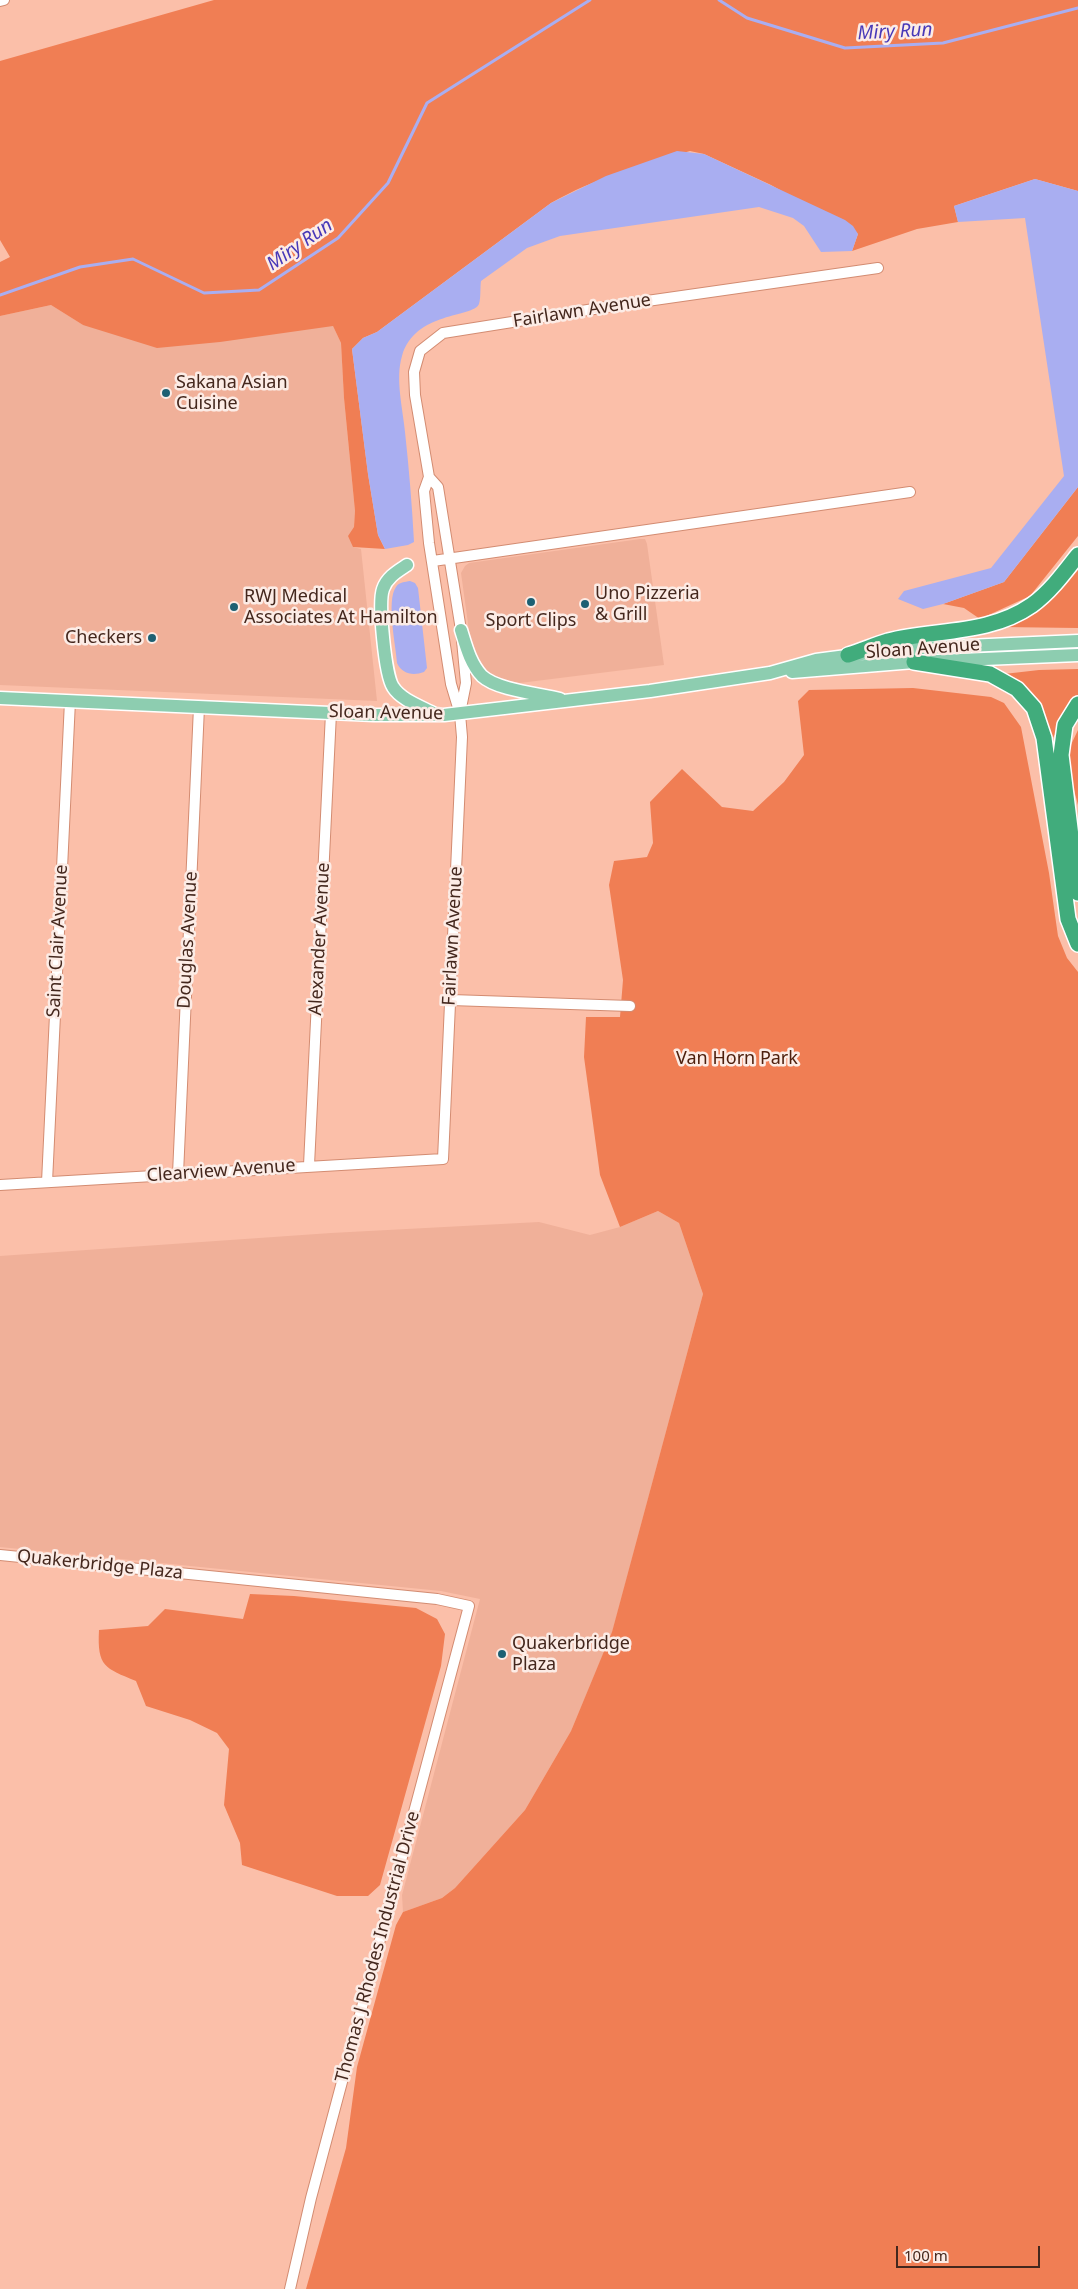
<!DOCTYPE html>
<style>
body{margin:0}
#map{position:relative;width:1078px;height:2289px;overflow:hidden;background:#fbbfa9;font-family:"Noto Sans",sans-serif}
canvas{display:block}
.scale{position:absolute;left:896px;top:2246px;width:144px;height:22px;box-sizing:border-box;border:2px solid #44271d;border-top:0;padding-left:6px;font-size:15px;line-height:18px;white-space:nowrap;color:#44271d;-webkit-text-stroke:4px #fcece6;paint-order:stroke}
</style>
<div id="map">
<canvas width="1078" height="2289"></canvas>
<div class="scale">100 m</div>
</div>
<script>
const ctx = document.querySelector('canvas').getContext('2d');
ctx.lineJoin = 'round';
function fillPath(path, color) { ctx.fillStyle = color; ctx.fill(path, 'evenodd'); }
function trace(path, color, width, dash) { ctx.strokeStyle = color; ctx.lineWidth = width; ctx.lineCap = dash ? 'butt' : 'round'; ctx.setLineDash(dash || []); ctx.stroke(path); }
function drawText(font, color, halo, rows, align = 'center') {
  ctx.font = font + ' "Noto Sans",sans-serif'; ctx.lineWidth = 5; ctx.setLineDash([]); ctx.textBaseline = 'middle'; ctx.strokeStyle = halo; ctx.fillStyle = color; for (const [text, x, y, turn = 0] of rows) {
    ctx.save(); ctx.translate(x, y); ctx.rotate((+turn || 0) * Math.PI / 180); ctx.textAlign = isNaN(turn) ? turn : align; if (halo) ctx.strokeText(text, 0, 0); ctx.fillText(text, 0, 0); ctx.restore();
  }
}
fillPath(new Path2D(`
 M 51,305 L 83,325 L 333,326 L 341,343 L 344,398 L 355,511 L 353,547 L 361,549 L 377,701 L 0,685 L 0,316 Z
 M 640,539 L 645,539 L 647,544 L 664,665 L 520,683 L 491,678 L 483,671 L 471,645 L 461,573 L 465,566 L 469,563 Z
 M 658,1211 L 679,1223 L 703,1294 L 612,1633 L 571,1731 L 525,1810 L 455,1888 L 442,1898 L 403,1912 L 402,1895 L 480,1599 L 441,1591 L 0,1547 L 0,1256 L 331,1233 L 539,1222 L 590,1235 L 620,1227 Z`), '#f0b099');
fillPath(new Path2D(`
 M 214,0 L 1078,0 L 1078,191 L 1035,179 L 954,206 L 958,222 L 917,229 L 852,251 L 858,234 L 771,185 L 704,154 L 690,151 C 642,165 595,178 551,203 L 377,332 L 363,338 L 352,349 L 368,474 L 378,535 L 385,549 L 353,547 L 348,536 L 354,527 L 355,511 L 344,398 L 341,343 L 333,326 L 220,342 L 157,348 L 83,325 L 51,305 L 0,316 L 0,262 L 10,257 L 0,240 L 0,61 Z
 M 1078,487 L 1078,536 L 1030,596 L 980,619 L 964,608 L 943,604 L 1004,582 Z
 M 1078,566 L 1078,628 L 1001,627 L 1029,615 Z
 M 1078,669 L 1078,696 L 1051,741 L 1038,700 L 1004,674 L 1039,670 Z
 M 913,688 L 991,697 L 1004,703 L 1021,727 L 1049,873 L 1058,936 L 1067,958 L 1078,972 L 1078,2289 L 306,2289 L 346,2148 L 357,2067 L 396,1925 L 403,1912 L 442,1898 L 455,1888 L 525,1810 L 571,1731 L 612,1632 L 703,1294 L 679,1223 L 658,1211 L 620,1227 L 600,1175 L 584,1057 L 586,1017 L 620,1017 L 623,980 L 609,885 L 614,861 L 647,857 L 653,843 L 650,802 L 682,769 L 722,807 L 753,811 L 784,782 L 804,755 L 798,701 L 809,690 Z
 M 1078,730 L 1078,805 L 1073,786 L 1068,751 Z
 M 250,1594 L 294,1596 L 416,1608 L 437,1619 L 445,1634 L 441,1666 L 380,1885 L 368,1896 L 337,1896 L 242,1865 L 240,1843 L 224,1805 L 229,1749 L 217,1733 L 190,1720 L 146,1706 L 136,1681 C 105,1668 97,1667 99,1630 L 148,1626 L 165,1609 L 243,1619 Z`), '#f07e54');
fillPath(new Path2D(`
 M 677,151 L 704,154 L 845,220 L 853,226 L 858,234 L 852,251 L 821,252 L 804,226 L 793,218 L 759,207 L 560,236 L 527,248 L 481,281 C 480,287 481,298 479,304 C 473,318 415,311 402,356 C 395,379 403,409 405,432 C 409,469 412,505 414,542 L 408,545 L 385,549 L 378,535 L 368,474 L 352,349 L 363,338 L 377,332 L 551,203 L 606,176 Z
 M 1035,179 L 1078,191 L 1078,487 L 1004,582 L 943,604 L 923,609 L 898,599 L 904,591 L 991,568 L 1064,476 L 1025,218 L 958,222 L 954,206 Z
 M 410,581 L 415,583 L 418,588 L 427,668 L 424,672 C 413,676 402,674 397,663 C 396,646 386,601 396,587 C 399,582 405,582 410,581 Z`), '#a9aef1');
trace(new Path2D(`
 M 719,0 L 747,18 L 845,48 L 943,43 L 1078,8
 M 0,295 L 80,267 L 133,259 L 204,293 L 259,290 L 338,238 L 388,183 L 427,103 L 590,0`), '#a9aef1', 3);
const minor = new Path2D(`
 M 0,1 L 4,0
 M 429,477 L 438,487 L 461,630 L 466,683 L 460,713
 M 433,561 L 910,492
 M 451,1000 L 630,1006
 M 309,1165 L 331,713
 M 178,1174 L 199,707
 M 47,1182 L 70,701
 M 0,1185 L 443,1159 L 462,737 L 460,714 L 451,684 L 429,543 L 424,491 L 429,477 L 415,395 L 414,372 L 420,351 L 443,333 L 619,305 L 878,268
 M 0,1555 L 437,1599 L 469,1606 L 311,2198 L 290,2289`);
const major = new Path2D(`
 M 407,565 C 398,571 387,577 383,589 C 378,603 385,675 393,687 C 401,700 422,707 435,714
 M 461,630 C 466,646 470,663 482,676 C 497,690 540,694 560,699
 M 792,672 L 914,662 L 1078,655
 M 0,698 L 374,715 L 444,715 L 650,691 L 770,673 L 816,660 L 900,649 L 1078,641`);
const highway = new Path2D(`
 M 848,655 C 861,651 875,645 888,641 C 936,629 989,635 1032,605 C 1050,592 1064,573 1078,555
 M 914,662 L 990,674 L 1017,689 L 1034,708 L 1044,738 L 1068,919 L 1078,944
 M 1078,704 L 1065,725 L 1061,755 L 1078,893`);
trace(minor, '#d38c72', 12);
trace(major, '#fff', 15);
trace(highway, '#fff', 18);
trace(minor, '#fff', 10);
trace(major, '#8dcdb0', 12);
trace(highway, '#41ac7c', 15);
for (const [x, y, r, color] of [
 [166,393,5,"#1d6073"],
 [531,602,5,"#1d6073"],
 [585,604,5,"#1d6073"],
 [234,607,5,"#1d6073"],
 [152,638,5,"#1d6073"],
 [502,1654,5,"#1d6073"]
]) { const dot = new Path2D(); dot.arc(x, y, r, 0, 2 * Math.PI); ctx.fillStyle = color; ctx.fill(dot); trace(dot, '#fcece6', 2); }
drawText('18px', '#44271d', '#fcece6', [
 ["Fairlawn Avenue",582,311,-9],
 ["Sloan Avenue",923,649,-4],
 ["Sloan Avenue",386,713,1],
 ["Fairlawn Avenue",453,936,-87],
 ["Alexander Avenue",320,939,-87],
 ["Douglas Avenue",188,940,-87],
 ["Saint Clair Avenue",58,941,-87],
 ["Clearview Avenue",221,1171,-4],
 ["Quakerbridge Plaza",100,1565,6],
 ["Thomas J Rhodes Industrial Drive",378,1947,-75]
]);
drawText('18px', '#44271d', '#fcece6', [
 ["Sakana Asian",176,383],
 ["Cuisine",176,404],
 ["Uno Pizzeria",595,594],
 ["& Grill",595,615],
 ["RWJ Medical",244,597],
 ["Associates At Hamilton",244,618],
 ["Sport Clips",531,621,"center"],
 ["Checkers",142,638,"right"],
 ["Quakerbridge",512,1644],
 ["Plaza",512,1665]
], 'left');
drawText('18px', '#4e200e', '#fcece6', [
 ["Van Horn Park",737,1059]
]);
drawText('italic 19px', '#4839b8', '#fcece6', [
 ["Miry Run",895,32,-3],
 ["Miry Run",300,245,-35]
]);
</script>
